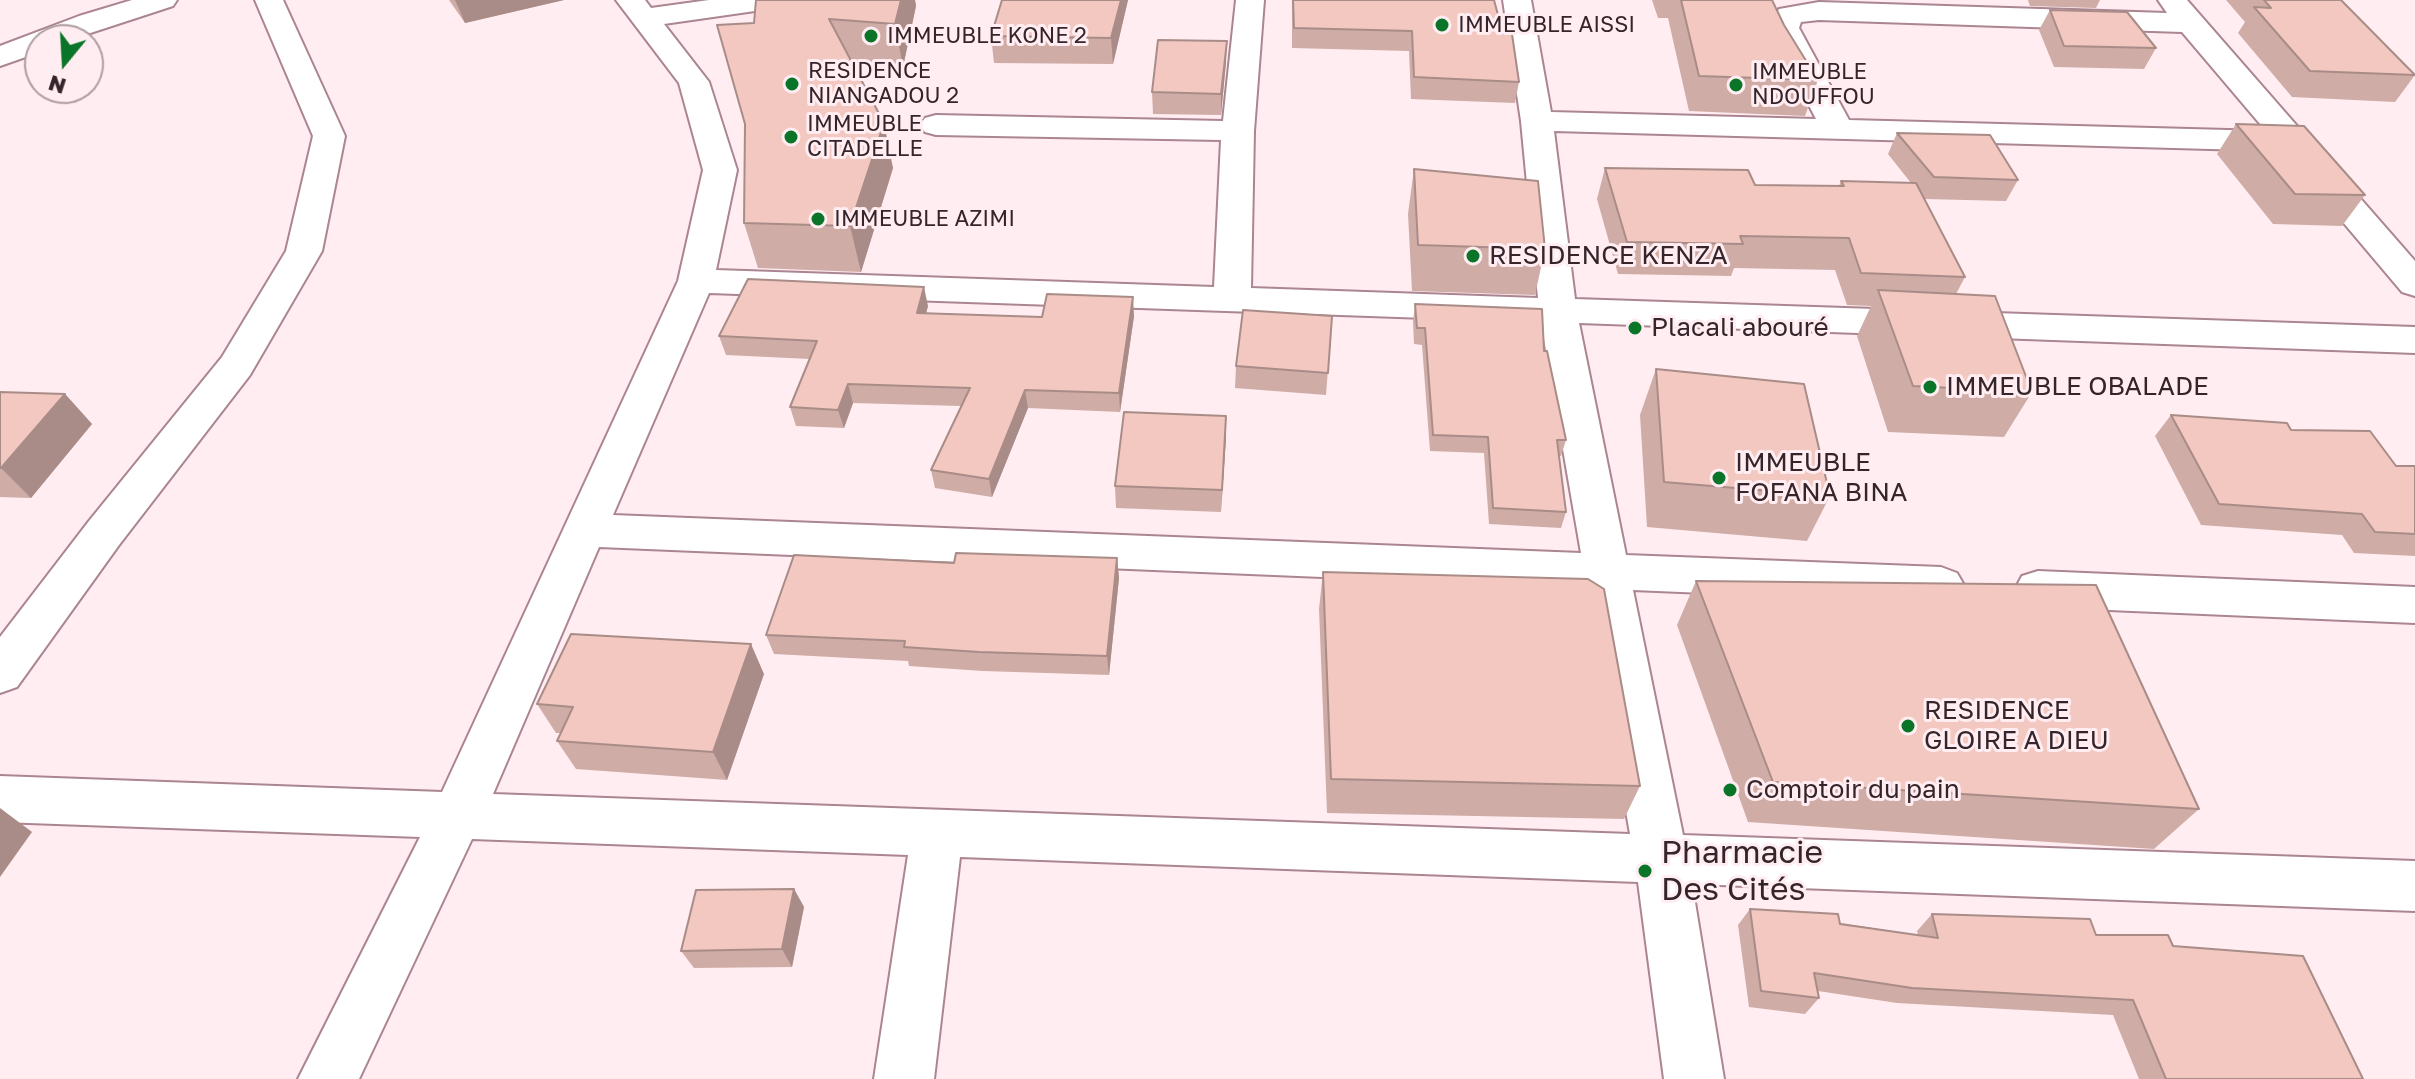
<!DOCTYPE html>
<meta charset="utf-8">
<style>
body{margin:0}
#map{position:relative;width:2415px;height:1079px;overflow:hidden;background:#ffedf2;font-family:"Golos Text",sans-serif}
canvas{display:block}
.north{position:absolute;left:24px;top:24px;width:80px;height:80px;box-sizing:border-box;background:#ffedf2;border:2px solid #ae9da2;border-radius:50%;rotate:198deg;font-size:22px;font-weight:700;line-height:32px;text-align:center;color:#35252a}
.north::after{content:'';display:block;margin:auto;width:28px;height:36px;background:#0a7528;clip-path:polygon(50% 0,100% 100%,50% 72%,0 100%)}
</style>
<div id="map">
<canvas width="2415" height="1079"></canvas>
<div class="north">N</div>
</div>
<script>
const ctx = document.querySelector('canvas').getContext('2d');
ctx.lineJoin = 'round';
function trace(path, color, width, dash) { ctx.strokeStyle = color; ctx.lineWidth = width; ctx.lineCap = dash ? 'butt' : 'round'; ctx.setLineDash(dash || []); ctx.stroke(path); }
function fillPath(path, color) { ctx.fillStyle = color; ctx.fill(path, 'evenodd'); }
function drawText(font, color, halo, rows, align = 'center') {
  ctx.font = font + ' "Golos Text",sans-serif'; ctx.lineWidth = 6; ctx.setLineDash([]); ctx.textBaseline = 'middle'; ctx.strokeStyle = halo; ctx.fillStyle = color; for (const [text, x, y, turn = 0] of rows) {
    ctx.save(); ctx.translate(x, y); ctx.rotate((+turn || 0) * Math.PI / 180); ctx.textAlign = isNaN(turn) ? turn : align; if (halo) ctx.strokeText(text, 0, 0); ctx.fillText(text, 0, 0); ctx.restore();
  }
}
const street = new Path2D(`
 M 132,0 L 177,0 L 173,6 L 69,40 L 40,40 L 40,52 L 0,66 L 0,46 L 79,16 Z
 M 255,0 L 283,0 L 345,136 L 322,251 L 250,375 L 119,545 L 17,687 L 0,693 L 0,637 L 89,521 L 222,357 L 286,251 L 313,136 Z
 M 616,0 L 645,0 L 651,8 L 709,0 L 783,0 L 779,6 L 769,9 L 664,24 L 709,82 L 737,170 L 716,270 L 1214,287 L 1221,140 L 936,135 L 925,132 L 920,125 L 925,118 L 936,115 L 1223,121 L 1236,0 L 1264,0 L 1254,131 L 1251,288 L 1538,298 L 1521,121 L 1503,0 L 1531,0 L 1551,112 L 1816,119 L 1769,28 L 1779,9 L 1819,2 L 2167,13 L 2158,0 L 2187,0 L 2415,261 L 2415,296 L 2402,292 L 2283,151 L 1554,131 L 1575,299 L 2415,327 L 2415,353 L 1579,323 L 1626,555 L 1941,567 L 1957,573 L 1964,585 L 1957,597 L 1941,603 L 1633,590 L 1683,835 L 2415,861 L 2415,911 L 1692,884 L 1724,1079 L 1664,1079 L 1638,882 L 960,857 L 934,1079 L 874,1079 L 908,855 L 472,839 L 359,1079 L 298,1079 L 420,837 L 0,822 L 0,776 L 442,792 L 678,281 L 703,170 L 679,83 ZM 1819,20 L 2182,32 L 2266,131 L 1849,120 L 1799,28 L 1801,22 ZM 709,293 L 1541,322 L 1581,553 L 613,515 ZM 599,547 L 1587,588 L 1630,834 L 493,794 Z
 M 2038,571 L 2415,587 L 2415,623 L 2038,607 L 2022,602 L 2015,589 L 2022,576 Z`);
trace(street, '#ab8591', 4);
fillPath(street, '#fff');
fillPath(new Path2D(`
 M 449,0 L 564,0 L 465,23 Z
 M 756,0 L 915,0 L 916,6 L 903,67 L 853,63 L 893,168 L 861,272 L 758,268 L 744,223 Z
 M 1002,0 L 1128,0 L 1113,64 L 994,63 L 991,36 Z
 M 1292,0 L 1494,0 L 1503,34 L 1519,82 L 1515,103 L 1411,99 L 1409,51 L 1292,48 Z
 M 1652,0 L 1772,0 L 1784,25 L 1818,80 L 1805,116 L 1689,111 L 1668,18 L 1658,18 Z
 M 2028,0 L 2100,0 L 2096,8 L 2030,6 Z
 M 2226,0 L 2341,0 L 2415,75 L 2395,102 L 2292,97 L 2238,33 L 2245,22 Z
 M 2050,10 L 2156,48 L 2144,69 L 2054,67 L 2039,30 Z
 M 1226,62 L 1221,115 L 1153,114 L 1152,92 Z
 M 2236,124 L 2365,195 L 2342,226 L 2273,224 L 2217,154 Z
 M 1897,133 L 2018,180 L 2006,201 L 1925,199 L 1965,277 L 1956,294 L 2032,392 L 2004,437 L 1888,432 L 1857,336 L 1871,306 L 1847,305 L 1835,270 L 1734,268 L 1731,276 L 1618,274 L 1597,199 L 1605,168 L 1755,185 L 1839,186 L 1841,181 L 1911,183 L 1888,154 Z
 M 1414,169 L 1545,249 L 1535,295 L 1412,291 L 1408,214 Z
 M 1415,304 L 1544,351 L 1566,440 L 1561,456 L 1559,456 L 1566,512 L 1561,528 L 1489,524 L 1484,453 L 1430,451 L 1422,345 L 1414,344 L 1413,321 Z
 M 928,306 L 926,313 L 1042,317 L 1134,316 L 1120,412 L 1028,408 L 992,497 L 935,488 L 931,470 L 961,406 L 853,403 L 844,428 L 796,426 L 790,407 L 810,359 L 726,355 L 719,336 Z
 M 1332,316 L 1326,395 L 1235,388 L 1236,366 Z
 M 1656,369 L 1830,496 L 1807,541 L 1647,527 L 1640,415 Z
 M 0,392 L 65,394 L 92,424 L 31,498 L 0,497 Z
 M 2171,415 L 2291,430 L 2396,466 L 2415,466 L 2415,556 L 2354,553 L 2342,535 L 2201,525 L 2155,436 Z
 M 1226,437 L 1221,512 L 1116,508 L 1115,486 Z
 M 1117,558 L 1119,578 L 1109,675 L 983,671 L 909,666 L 908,661 L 774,654 L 766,635 L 954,563 Z
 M 1323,572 L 1640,786 L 1624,819 L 1327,813 L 1319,609 Z
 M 1696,581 L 2199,809 L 2154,849 L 1748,822 L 1677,625 Z
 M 764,674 L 727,780 L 576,769 L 557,741 L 561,733 L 556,733 L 537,704 Z
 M 794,889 L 804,907 L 792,967 L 694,968 L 681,951 Z
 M 1750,909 L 1918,935 L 1917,931 L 1932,914 L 2173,946 L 2363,1079 L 2139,1079 L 2113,1015 L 1897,1003 L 1818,991 L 1819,998 L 1805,1014 L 1749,1007 L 1738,925 Z`), '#d0aca6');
fillPath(new Path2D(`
 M 455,0 L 564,0 L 465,23 Z
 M 901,0 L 915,0 L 916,6 L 903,67 L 895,24 Z
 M 1121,0 L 1128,0 L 1113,64 L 1111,38 Z
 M 1227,41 L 1226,62 L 1221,115 L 1221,94 Z
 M 884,123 L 893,168 L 861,272 L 850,226 Z
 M 924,287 L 928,306 L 921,332 L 917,313 Z
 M 1133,297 L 1134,316 L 1120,412 L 1119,393 Z
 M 848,384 L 853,403 L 844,428 L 838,410 Z
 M 1025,390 L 1028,408 L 992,497 L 989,479 Z
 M 65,394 L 92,424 L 31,498 L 1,468 Z
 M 1226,416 L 1226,437 L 1221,512 L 1222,490 Z
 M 1117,558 L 1119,578 L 1109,675 L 1107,656 Z
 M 751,644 L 764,674 L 727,780 L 713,752 Z
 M 0,808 L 32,832 L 0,877 Z
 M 794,889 L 804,907 L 792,967 L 782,949 Z`), '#a98c87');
const building = new Path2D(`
 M 756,0 L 901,0 L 895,24 L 829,19 L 884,123 L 850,226 L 744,223 L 745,124 L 717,25 L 754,23 Z
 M 1002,0 L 1121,0 L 1111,38 L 991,36 Z
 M 1293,0 L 1494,0 L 1503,34 L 1512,34 L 1519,82 L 1414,77 L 1412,31 L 1294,28 Z
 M 1681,0 L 1772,0 L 1784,25 L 1818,80 L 1699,76 Z
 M 2264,0 L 2341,0 L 2415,75 L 2310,71 L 2254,7 L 2271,8 Z
 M 2050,10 L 2127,12 L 2156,48 L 2064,46 Z
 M 1158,40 L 1227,41 L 1221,94 L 1152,92 Z
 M 2236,124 L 2304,126 L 2365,195 L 2295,194 Z
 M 1897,133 L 1990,135 L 2018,180 L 1934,177 Z
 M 1605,168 L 1748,170 L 1755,185 L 1844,186 L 1841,181 L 1916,183 L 1965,277 L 1861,273 L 1849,238 L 1740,236 L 1743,244 L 1627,242 Z
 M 1414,169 L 1538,181 L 1545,249 L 1418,245 Z
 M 748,279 L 924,287 L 917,313 L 1042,317 L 1047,294 L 1133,297 L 1119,393 L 1025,390 L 989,479 L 931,470 L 970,388 L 848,384 L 838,410 L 790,407 L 817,341 L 719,336 Z
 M 1878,290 L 1995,296 L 2032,392 L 1913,386 Z
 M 1415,304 L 1542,309 L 1544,351 L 1547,351 L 1566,440 L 1557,440 L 1566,512 L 1493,508 L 1488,437 L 1433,435 L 1425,328 L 1417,328 Z
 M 1243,310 L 1332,316 L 1328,373 L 1236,366 Z
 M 1656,369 L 1804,384 L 1830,496 L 1664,482 Z
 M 0,392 L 65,394 L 1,468 L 0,468 Z
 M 1124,412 L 1226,416 L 1222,490 L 1115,486 Z
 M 2171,415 L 2287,423 L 2291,430 L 2370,431 L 2396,466 L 2415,466 L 2415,534 L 2375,532 L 2362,514 L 2219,504 Z
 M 956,553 L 1117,558 L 1107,656 L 979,652 L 904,647 L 905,641 L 766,635 L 794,555 L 954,563 Z
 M 1323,572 L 1588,579 L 1604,589 L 1640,786 L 1331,779 Z
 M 1696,581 L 2096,585 L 2199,809 L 1773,782 Z
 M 571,634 L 751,644 L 713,752 L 557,741 L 573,707 L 537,704 Z
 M 794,889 L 782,949 L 681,951 L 696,890 Z
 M 1750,909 L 1838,914 L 1840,924 L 1938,938 L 1932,914 L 2090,919 L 2096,935 L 2168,935 L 2173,946 L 2303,956 L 2363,1079 L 2166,1079 L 2133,1000 L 1912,988 L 1814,973 L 1819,998 L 1761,991 Z`);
fillPath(building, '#f2c8c1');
trace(building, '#a98c87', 2);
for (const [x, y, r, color] of [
 [1442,25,8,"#0a7528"],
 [871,36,8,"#0a7528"],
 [792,84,8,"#0a7528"],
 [1736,85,8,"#0a7528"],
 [791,137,8,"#0a7528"],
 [818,219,8,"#0a7528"],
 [1473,256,8,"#0a7528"],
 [1635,328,8,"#0a7528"],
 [1930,387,8,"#0a7528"],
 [1719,478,8,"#0a7528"],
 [1908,726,8,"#0a7528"],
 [1730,790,8,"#0a7528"],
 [1645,871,8,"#0a7528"]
]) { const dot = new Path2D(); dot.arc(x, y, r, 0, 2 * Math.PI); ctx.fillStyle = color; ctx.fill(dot); trace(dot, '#ffedf2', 3); }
drawText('22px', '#35252a', '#ffedf2', [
 ["IMMEUBLE AISSI",1458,25],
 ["IMMEUBLE KONE 2",887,36],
 ["RESIDENCE",808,71],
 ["NIANGADOU 2",808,96],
 ["IMMEUBLE",1752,72],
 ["NDOUFFOU",1752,97],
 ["IMMEUBLE",807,124],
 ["CITADELLE",807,149],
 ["IMMEUBLE AZIMI",834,219]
], 'left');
drawText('26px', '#35252a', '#ffedf2', [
 ["RESIDENCE KENZA",1489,256],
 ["Placali abouré",1651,328],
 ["IMMEUBLE OBALADE",1946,387],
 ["IMMEUBLE",1735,463],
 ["FOFANA BINA",1735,493],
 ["RESIDENCE",1924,711],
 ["GLOIRE A DIEU",1924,741],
 ["Comptoir du pain",1746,790]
], 'left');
drawText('32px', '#35252a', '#ffedf2', [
 ["Pharmacie",1661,853],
 ["Des Cités",1661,890]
], 'left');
</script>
